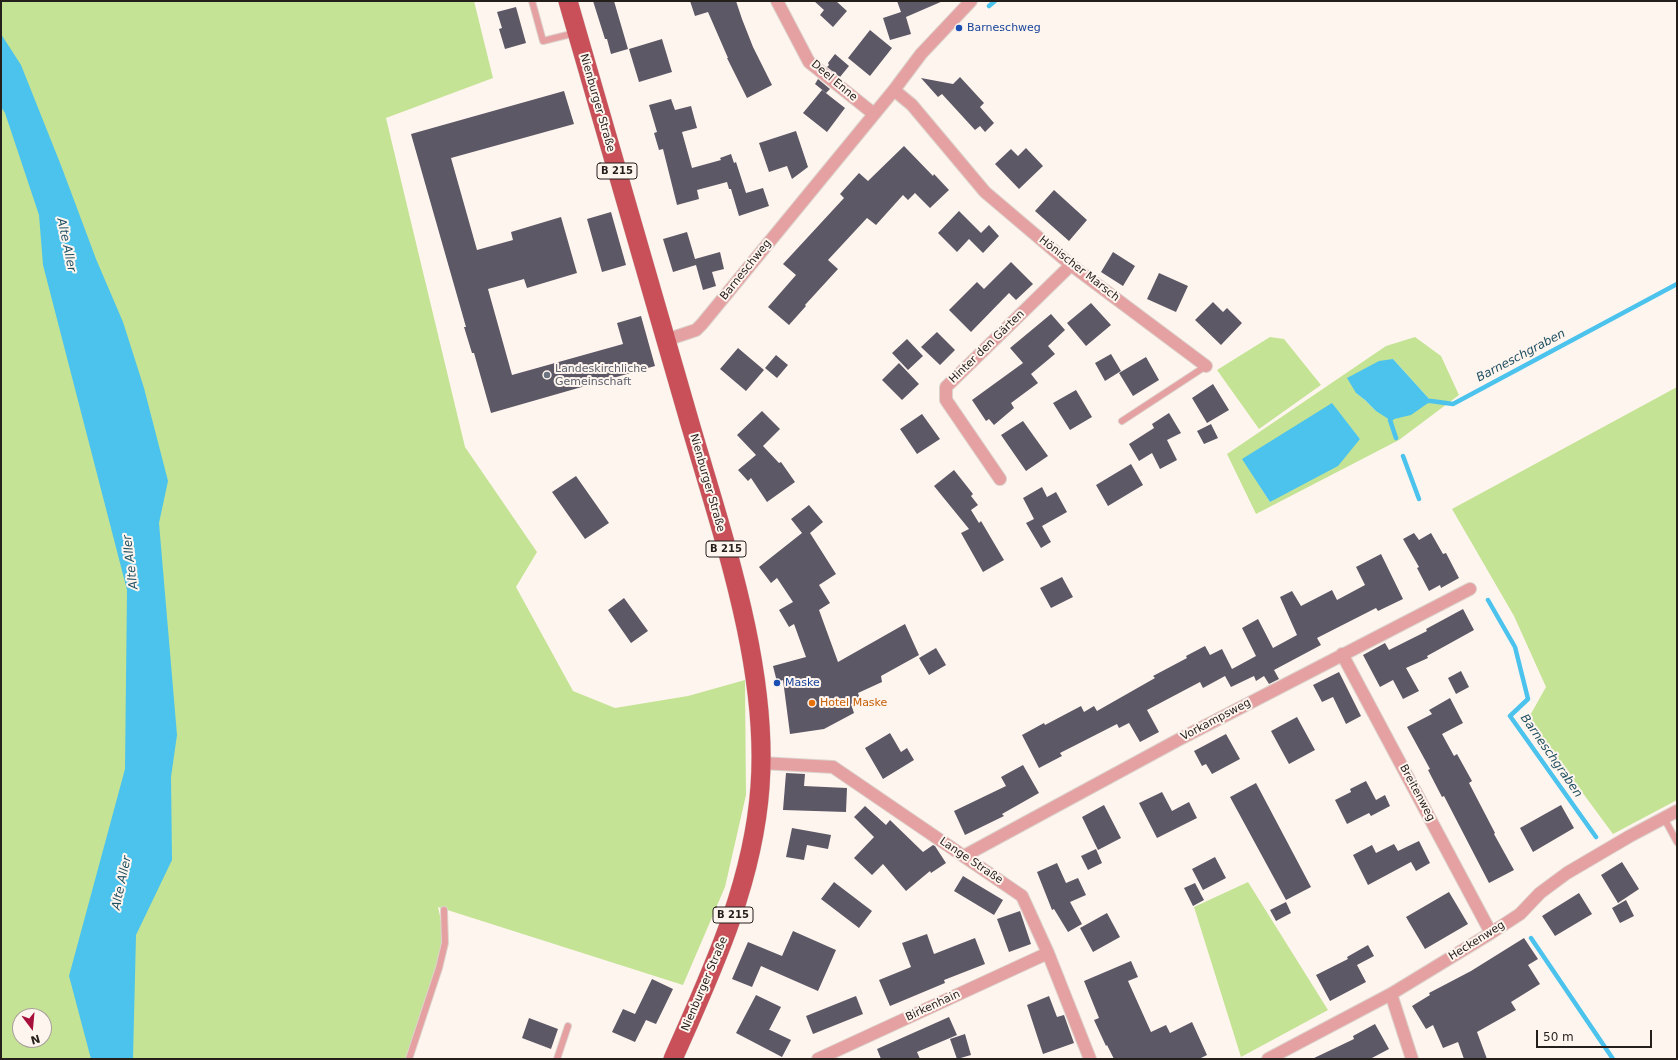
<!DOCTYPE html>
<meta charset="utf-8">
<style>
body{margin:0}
#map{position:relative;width:1678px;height:1060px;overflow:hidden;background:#fff5ef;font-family:"DejaVu Sans",sans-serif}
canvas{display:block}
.frame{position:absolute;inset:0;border:2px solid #251f1c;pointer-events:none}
.north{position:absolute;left:12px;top:1008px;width:40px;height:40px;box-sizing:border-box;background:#fff5ef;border:1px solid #a89f9b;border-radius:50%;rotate:164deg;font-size:11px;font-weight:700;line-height:16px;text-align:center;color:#251f1c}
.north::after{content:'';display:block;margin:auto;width:14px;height:18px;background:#a8103c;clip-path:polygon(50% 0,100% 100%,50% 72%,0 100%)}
.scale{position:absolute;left:1536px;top:1030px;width:116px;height:18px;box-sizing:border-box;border:2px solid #251f1c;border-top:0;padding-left:5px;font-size:12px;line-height:14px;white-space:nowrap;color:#251f1c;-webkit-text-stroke:3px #fff5ef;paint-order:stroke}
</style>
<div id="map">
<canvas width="1678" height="1060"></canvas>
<div class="frame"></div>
<div class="north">N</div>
<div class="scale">50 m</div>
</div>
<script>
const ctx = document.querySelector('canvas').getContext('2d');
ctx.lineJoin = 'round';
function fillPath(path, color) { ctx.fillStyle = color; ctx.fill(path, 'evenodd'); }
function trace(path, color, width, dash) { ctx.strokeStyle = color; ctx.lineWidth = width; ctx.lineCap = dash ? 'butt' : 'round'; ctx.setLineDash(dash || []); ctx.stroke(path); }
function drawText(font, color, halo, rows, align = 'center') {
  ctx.font = font + ' "DejaVu Sans",sans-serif'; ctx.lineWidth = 4; ctx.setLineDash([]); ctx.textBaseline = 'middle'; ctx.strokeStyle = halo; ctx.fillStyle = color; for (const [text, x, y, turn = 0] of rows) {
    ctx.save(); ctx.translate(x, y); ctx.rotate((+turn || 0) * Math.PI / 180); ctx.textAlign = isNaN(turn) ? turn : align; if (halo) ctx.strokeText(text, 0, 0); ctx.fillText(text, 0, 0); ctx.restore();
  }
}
fillPath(new Path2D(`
 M 1,1 L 474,1 L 493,78 L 386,118 L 465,447 L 537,552 L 516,587 L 573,691 L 615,708 L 688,696 L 745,680 L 746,795 L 725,887 L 683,985 L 438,907 L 446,943 L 410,1059 L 1,1059 ZM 20,1016 L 44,1016 L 44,1040 L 20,1040 Z
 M 1270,337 L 1284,339 L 1321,385 L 1259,429 L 1217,370 Z
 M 1415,337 L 1441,356 L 1459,395 L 1399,440 L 1256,514 L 1227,454 L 1386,346 ZM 1393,359 L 1431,401 L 1376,411 L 1365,400 L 1356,393 ZM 1332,404 L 1360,439 L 1270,502 L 1243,459 Z
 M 1677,387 L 1677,800 L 1613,834 L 1528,719 L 1546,687 L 1514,616 L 1452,509 Z
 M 1248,882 L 1328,1010 L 1241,1057 L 1194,907 Z`), '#c4e395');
fillPath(new Path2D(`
 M 1,34 L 21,65 L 62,168 L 96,259 L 123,322 L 144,388 L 168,481 L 159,523 L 177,735 L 171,777 L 172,860 L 136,935 L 133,1059 L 91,1059 L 69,976 L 125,769 L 127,590 L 43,265 L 39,215 L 5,113 L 1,107 Z
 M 1393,359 L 1431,401 L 1411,415 L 1390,420 L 1376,411 L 1365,400 L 1356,393 L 1347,378 L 1379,361 Z
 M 1332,403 L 1360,439 L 1338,466 L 1270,502 L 1242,459 Z`), '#4bc3ed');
trace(new Path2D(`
 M 989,6 L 995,1
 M 1426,401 L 1431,401 L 1453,404 L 1677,284
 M 1394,416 L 1390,420 L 1396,438
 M 1403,456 L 1419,499
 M 1488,600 L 1515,647 L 1528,699 L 1510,716 L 1596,837
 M 1531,938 L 1613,1059`), '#4bc3ed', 4.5);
fillPath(new Path2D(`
 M 593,1 L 614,1 L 628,49 L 611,54 L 607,39 L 605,39 Z
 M 690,1 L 736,1 L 742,19 L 753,47 L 772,85 L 747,98 L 727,58 L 728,58 L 708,12 L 695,16 Z
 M 814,1 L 836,1 L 847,11 L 833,27 L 820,15 L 824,10 Z
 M 897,1 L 943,1 L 906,17 L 911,34 L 890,40 L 883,18 L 901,12 Z
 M 516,7 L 526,43 L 505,49 L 499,29 L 502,28 L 497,12 Z
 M 870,30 L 892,48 L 870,76 L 848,58 Z
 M 662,39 L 672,72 L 639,82 L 629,49 Z
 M 835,54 L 849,66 L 840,77 L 827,67 L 829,65 L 828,63 Z
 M 960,77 L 984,103 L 980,107 L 994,123 L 985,132 L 980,126 L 975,130 L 942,94 L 938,97 L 921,78 L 953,84 Z
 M 818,79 L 830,89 L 826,93 L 815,84 Z
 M 822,90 L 845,108 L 827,132 L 803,113 Z
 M 564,91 L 574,124 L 451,158 L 477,250 L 513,240 L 511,232 L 561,217 L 577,273 L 527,288 L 524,279 L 488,289 L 512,375 L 623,344 L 617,323 L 641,316 L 655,366 L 491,413 L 474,353 L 472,353 L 464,327 L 466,327 L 411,134 Z
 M 671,99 L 675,110 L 691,106 L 697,128 L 682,132 L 692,168 L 721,160 L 720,158 L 731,154 L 734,163 L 736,162 L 746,193 L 763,188 L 769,206 L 739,216 L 731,189 L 729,189 L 727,182 L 697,190 L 699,199 L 677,205 L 663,149 L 659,150 L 654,133 L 657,132 L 649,105 Z
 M 796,131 L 808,167 L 792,179 L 787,166 L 769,172 L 759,143 Z
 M 904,146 L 933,176 L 934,174 L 949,190 L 930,208 L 915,193 L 908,200 L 903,195 L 876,225 L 867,218 L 828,260 L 838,269 L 805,305 L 806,306 L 789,325 L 768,307 L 796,275 L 783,264 L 844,198 L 840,194 L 859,173 L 868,181 Z
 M 1026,148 L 1043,166 L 1019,189 L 995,164 L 1011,149 L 1018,156 Z
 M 1054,190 L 1087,220 L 1069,241 L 1035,211 Z
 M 959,211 L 981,233 L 989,225 L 999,236 L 983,253 L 969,239 L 957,252 L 938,233 Z
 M 611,212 L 626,265 L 602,272 L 587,219 Z
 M 687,232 L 695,259 L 720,252 L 724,269 L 712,272 L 716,286 L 703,290 L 696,265 L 673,272 L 663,239 Z
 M 1113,252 L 1135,266 L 1123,286 L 1101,272 Z
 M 1011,262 L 1033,284 L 1016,300 L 1009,293 L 971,332 L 949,310 L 977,282 L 984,289 Z
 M 1159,273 L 1188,286 L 1176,312 L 1147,299 Z
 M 1213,302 L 1223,312 L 1227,308 L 1242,323 L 1221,345 L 1195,320 Z
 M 1091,303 L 1111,325 L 1086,346 L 1067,323 Z
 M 1051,314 L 1065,330 L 1048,346 L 1055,354 L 1031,374 L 1038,383 L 1011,403 L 1014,408 L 994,425 L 989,419 L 986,421 L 972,400 L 1023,363 L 1010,348 Z
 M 937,332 L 955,350 L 940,365 L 921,347 Z
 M 907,339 L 923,356 L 908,370 L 892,353 Z
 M 738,348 L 764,370 L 746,391 L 720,369 Z
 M 1111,354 L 1121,371 L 1105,381 L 1095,363 Z
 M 776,355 L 788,365 L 777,378 L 765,368 Z
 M 1146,357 L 1159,380 L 1133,396 L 1119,373 Z
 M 899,363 L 919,384 L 902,400 L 882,380 Z
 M 1213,384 L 1229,410 L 1207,423 L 1192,398 Z
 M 1076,390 L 1092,417 L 1070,430 L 1053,403 Z
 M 762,411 L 780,429 L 763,446 L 779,463 L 781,462 L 795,482 L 767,502 L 751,478 L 748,481 L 738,470 L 756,455 L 737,435 Z
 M 1169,413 L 1181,433 L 1167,440 L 1177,460 L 1160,469 L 1152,453 L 1139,461 L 1129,444 L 1154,428 L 1152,424 Z
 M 922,414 L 940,439 L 917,454 L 900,429 Z
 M 1023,421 L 1048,456 L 1026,471 L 1001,435 Z
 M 1211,424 L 1218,438 L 1204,444 L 1197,431 Z
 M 1131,464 L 1143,485 L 1108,506 L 1096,485 Z
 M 954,470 L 973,494 L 971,496 L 978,505 L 971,510 L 979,523 L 981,521 L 1004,560 L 983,572 L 961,533 L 969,529 L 934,486 Z
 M 576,476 L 609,523 L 585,539 L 552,492 Z
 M 1042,487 L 1047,497 L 1056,492 L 1067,512 L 1042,526 L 1051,542 L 1041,548 L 1026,523 L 1034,519 L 1023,498 Z
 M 809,505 L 823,522 L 810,533 L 836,574 L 819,585 L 830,603 L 819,610 L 838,662 L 905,624 L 919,655 L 881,676 L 882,682 L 858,693 L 860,699 L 851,704 L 854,713 L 824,729 L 790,734 L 783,680 L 777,682 L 773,666 L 806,657 L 794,624 L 789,627 L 779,610 L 793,602 L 777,578 L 771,583 L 759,567 L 802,533 L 791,519 Z
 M 1414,533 L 1419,540 L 1431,533 L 1443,554 L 1446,553 L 1459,578 L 1441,588 L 1440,585 L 1429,591 L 1417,568 L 1419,567 L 1403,539 Z
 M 1381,554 L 1403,599 L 1378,611 L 1376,608 L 1317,638 L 1321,645 L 1274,670 L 1279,679 L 1269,684 L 1264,676 L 1256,681 L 1254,676 L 1231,687 L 1225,676 L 1203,688 L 1200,682 L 1147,710 L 1159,732 L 1140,742 L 1129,723 L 1119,728 L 1117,724 L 1060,753 L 1062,756 L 1039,768 L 1022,735 L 1044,723 L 1045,725 L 1081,706 L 1084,712 L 1094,706 L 1097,711 L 1155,678 L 1153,676 L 1187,658 L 1186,656 L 1205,646 L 1210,655 L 1222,649 L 1232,669 L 1256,656 L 1242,628 L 1258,619 L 1273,648 L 1297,635 L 1280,597 L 1292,591 L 1301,606 L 1332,590 L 1337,600 L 1365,585 L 1356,567 Z
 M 1062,577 L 1073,597 L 1051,608 L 1040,588 Z
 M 624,598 L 648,631 L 631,643 L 608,610 Z
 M 1463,609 L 1474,630 L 1427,656 L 1428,658 L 1406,668 L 1419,691 L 1403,699 L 1393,680 L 1380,687 L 1363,655 L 1385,643 L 1389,650 L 1427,631 L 1426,629 Z
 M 936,648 L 946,665 L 929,675 L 919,658 Z
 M 1461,671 L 1469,687 L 1456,694 L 1448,678 Z
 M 1339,672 L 1361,716 L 1346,724 L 1333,697 L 1322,702 L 1313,685 Z
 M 1450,698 L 1463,723 L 1442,734 L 1454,756 L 1457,754 L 1472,781 L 1469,783 L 1495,833 L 1494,834 L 1514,870 L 1489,883 L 1444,796 L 1442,797 L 1428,770 L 1430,769 L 1407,727 L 1432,714 L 1429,710 Z
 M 1297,717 L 1315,750 L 1289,764 L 1271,731 Z
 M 890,733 L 901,752 L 907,748 L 914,760 L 883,779 L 865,748 Z
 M 1226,734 L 1240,759 L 1212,774 L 1206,764 L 1202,766 L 1194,751 Z
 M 1023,765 L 1039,793 L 1002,814 L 1004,816 L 965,835 L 954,811 L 1006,786 L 1001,777 Z
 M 786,773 L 805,774 L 804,786 L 847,788 L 846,812 L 783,810 Z
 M 1366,781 L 1376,800 L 1385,795 L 1390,806 L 1371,816 L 1369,813 L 1347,824 L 1335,800 L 1351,792 L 1350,789 Z
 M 1256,783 L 1311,887 L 1286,900 L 1230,797 Z
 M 1162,792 L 1172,811 L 1189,802 L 1197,818 L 1157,838 L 1139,803 Z
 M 1104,805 L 1121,838 L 1098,850 L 1082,817 Z
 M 1561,805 L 1574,828 L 1533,852 L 1520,828 Z
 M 865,806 L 886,825 L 890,820 L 923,852 L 933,845 L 935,846 L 946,863 L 931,873 L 930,871 L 906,891 L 883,864 L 872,875 L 854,858 L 874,837 L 854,817 Z
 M 792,828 L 831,835 L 828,849 L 807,845 L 804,860 L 786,857 Z
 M 1419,841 L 1430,863 L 1416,871 L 1411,862 L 1368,885 L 1353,855 L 1372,845 L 1376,853 L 1394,844 L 1398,851 Z
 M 1096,849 L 1102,863 L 1088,870 L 1081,856 Z
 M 1215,857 L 1226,878 L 1203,890 L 1192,869 Z
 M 1622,862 L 1639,889 L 1618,903 L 1601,875 Z
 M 1057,863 L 1066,883 L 1078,878 L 1086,895 L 1070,902 L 1082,924 L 1068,932 L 1054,909 L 1052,910 L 1037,872 Z
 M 963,876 L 1003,900 L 994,915 L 954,891 Z
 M 834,882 L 872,911 L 859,928 L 821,899 Z
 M 1195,883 L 1204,900 L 1193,906 L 1184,888 Z
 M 1449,892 L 1468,924 L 1425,949 L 1406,917 Z
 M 1579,893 L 1592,914 L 1555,936 L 1542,916 Z
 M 1626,900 L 1634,916 L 1620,923 L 1612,908 Z
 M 1286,902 L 1291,913 L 1276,921 L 1270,910 Z
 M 1020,911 L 1031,944 L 1009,952 L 997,919 Z
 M 1107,913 L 1120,937 L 1093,952 L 1080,928 Z
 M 793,931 L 836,950 L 818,991 L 761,966 L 752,987 L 732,979 L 748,942 L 782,956 Z
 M 927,934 L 934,954 L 975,938 L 985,964 L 944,980 L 945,983 L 890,1006 L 879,980 L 911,967 L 902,943 Z
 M 1524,938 L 1538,959 L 1528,965 L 1540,984 L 1511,1002 L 1516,1010 L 1477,1032 L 1487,1059 L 1464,1059 L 1458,1042 L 1443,1048 L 1433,1025 L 1426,1029 L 1412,1006 L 1430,995 L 1429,993 L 1471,971 Z
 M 1368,945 L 1374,956 L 1357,965 L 1366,982 L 1330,1001 L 1316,975 L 1348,959 L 1347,957 Z
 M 1131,961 L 1138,977 L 1128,981 L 1151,1032 L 1166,1025 L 1170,1033 L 1192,1022 L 1207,1055 L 1199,1059 L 1114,1059 L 1107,1045 L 1106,1046 L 1094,1020 L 1099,1018 L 1084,981 Z
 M 652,979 L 673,989 L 656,1024 L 646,1020 L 635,1042 L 612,1032 L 623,1009 L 635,1014 Z
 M 756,995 L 781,1007 L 769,1030 L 770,1030 L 791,1040 L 782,1057 L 736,1033 Z
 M 856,996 L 863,1014 L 813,1034 L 806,1016 Z
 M 1049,996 L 1057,1017 L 1064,1015 L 1074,1043 L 1043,1054 L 1027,1005 Z
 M 949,1017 L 957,1035 L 917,1052 L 920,1059 L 881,1059 L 877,1049 Z
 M 529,1018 L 558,1029 L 551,1049 L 522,1038 Z
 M 1375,1024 L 1389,1049 L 1370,1059 L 1312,1059 L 1354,1039 L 1353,1036 Z
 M 965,1034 L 971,1055 L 957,1059 L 950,1039 Z`), '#5c5866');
const lane = new Path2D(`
 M 532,1 L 543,41 L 575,33
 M 1122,421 L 1206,366
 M 1664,818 L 1677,842
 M 409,1059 L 439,968 L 445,943 L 444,910
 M 557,1059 L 568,1026`);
const street = new Path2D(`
 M 777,1 L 809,62 L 874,114
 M 894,90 L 912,105 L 985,192 L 1071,265 L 1206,366
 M 666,340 L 696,330 L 702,324 L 894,90 L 921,54 L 971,1
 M 1000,479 L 946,400 L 946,387 L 1071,265
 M 1342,654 L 1491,933
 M 761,763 L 833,767 L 1022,896 L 1048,953 L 1090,1059
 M 964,856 L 1178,740 L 1470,589
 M 1391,994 L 1412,1059
 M 818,1059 L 1048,953
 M 1268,1059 L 1391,994 L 1491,933 L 1520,914 L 1540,893 L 1567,873 L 1630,836 L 1677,811`);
const primary = new Path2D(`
 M 568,1 C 608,141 649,280 689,420 C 722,534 769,667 760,787 C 753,884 712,971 673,1059`);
trace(lane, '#dcd3cd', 8);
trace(street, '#dcd3cd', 14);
trace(primary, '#dcd3cd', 20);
trace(lane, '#e5a1a1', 6);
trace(street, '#e5a1a1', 12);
trace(primary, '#c95059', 19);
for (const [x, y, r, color] of [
 [959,28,4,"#1a4fb4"],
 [547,375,4,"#6b7280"],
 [777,683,4,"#1a4fb4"],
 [812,703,4,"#e8710a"]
]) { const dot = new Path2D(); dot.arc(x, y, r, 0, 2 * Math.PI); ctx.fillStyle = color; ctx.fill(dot); trace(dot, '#fff5ef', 1.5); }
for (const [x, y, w] of [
 [617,171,40],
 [726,549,40],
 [733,915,40]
]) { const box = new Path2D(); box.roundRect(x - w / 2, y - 8, w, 16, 3); ctx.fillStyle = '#fff5ef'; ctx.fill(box); trace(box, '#251f1c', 1); }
drawText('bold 10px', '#251f1c', null, [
 ["B 215",617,171],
 ["B 215",726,549],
 ["B 215",733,915]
]);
drawText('11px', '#164399', '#fff5ef', [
 ["Barneschweg",967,28],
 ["Maske",785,683]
], 'left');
drawText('11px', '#251f1c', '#fff5ef', [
 ["Deel Enne",834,81,40],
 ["Nienburger Straße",597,103,74],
 ["Hönischer Marsch",1079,269,38],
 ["Barneschweg",746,270,-51],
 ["Hinter den Gärten",987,347,-44],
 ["Nienburger Straße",707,483,74],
 ["Vorkampsweg",1216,720,-28],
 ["Breitenweg",1417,793,62],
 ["Lange Straße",971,861,34],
 ["Heckenweg",1477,941,-32],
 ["Nienburger Straße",705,984,-67],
 ["Birkenhain",933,1006,-25]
]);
drawText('11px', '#5b616d', '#fff5ef', [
 ["Landeskirchliche",555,369],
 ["Gemeinschaft",555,382]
], 'left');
drawText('11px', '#c56008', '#fff5ef', [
 ["Hotel Maske",820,703]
], 'left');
drawText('italic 12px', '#1f5163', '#fff5ef', [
 ["Alte Aller",66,245,78],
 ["Barneschgraben",1521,356,-28],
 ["Alte Aller",131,562,-97],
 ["Barneschgraben",1551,756,55],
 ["Alte Aller",122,883,-78]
]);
</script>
